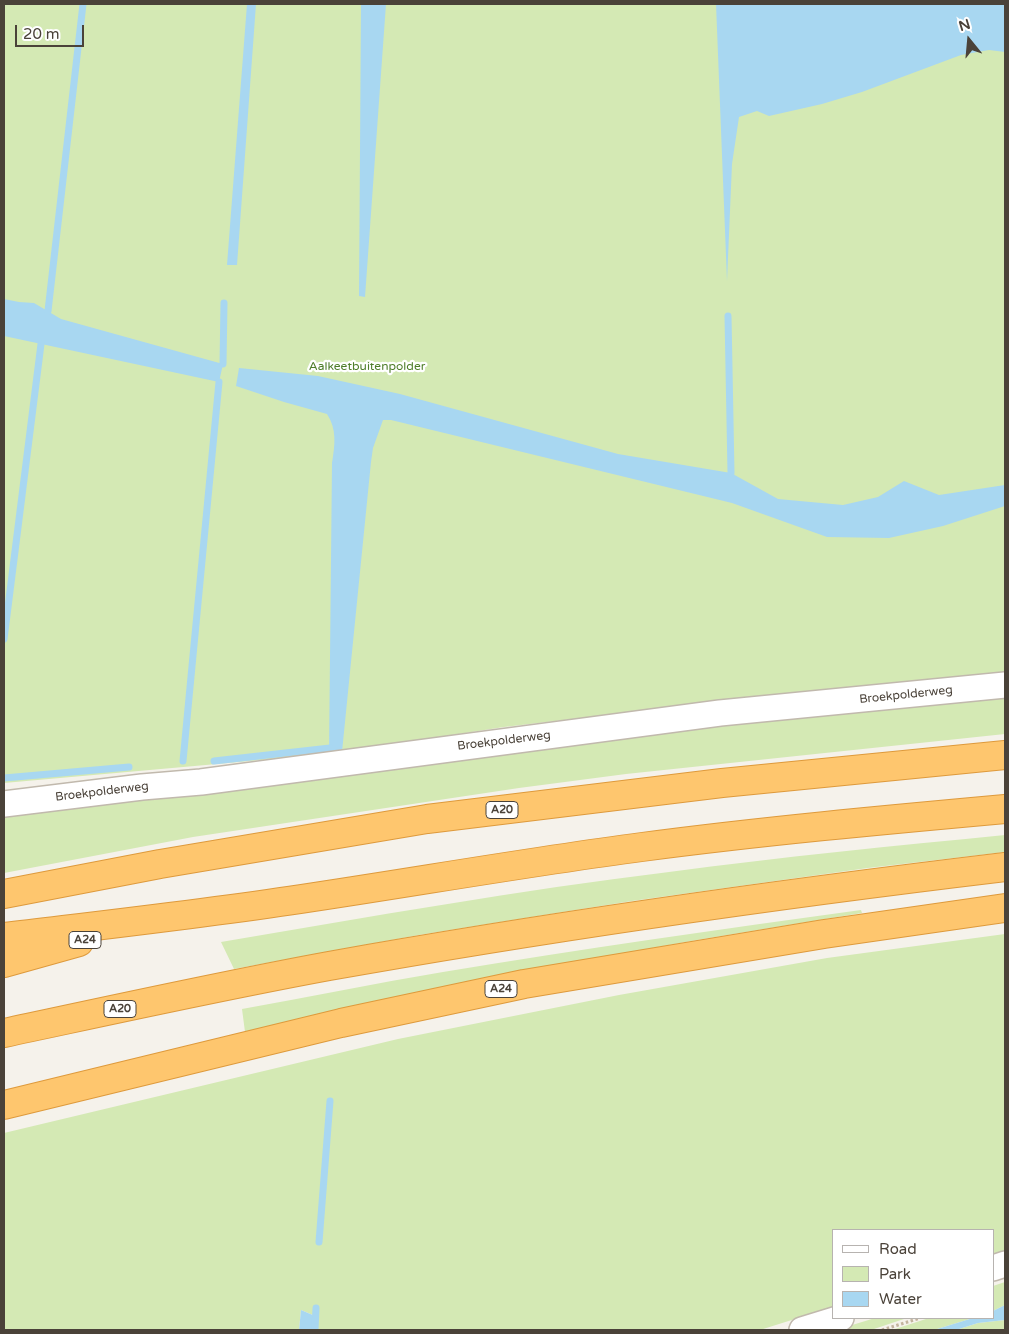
<!DOCTYPE html>
<style>
body{margin:0}
#map{position:relative;width:1009px;height:1334px;overflow:hidden;background:#f5f2eb;font-family:"Varela Round",sans-serif}
canvas{display:block}
.frame{position:absolute;inset:0;border:5px solid #4a4239;pointer-events:none}
.legend{position:absolute;left:832px;top:1229px;width:162px;height:90px;box-sizing:border-box;background:#fff;border:1px solid #b7b3b0;margin:0;padding:6px 9px;list-style:none;font-size:15px;color:#4a4239}
.legend li{display:flex;align-items:center;gap:10px;height:25px}
.legend b{width:25px;border:1px solid #b7b3b0}
.north{position:absolute;left:944px;top:15px;width:50px;height:50px;-webkit-text-stroke:4px #fff;paint-order:stroke;rotate:343deg;font-size:14px;font-weight:700;line-height:20px;text-align:center;color:#4a4239}
.north::after{content:'';display:block;margin:auto;width:18px;height:22px;background:#4a4239;clip-path:polygon(50% 0,100% 100%,50% 72%,0 100%)}
.scale{position:absolute;left:15px;top:25px;width:69px;height:22px;box-sizing:border-box;border:2px solid #4a4239;border-top:0;padding-left:6px;font-size:15px;line-height:18px;white-space:nowrap;color:#4a4239;-webkit-text-stroke:4px #fff;paint-order:stroke}
</style>
<div id="map">
<canvas width="1009" height="1334"></canvas>
<div class="frame"></div>
<ul class="legend">
<li><b style="height:6px;background:#fff"></b>Road</li>
<li><b style="height:14px;background:#d4e9b4"></b>Park</li>
<li><b style="height:14px;background:#a8d7f1"></b>Water</li>
</ul>
<div class="north">N</div>
<div class="scale">20 m</div>
</div>
<script>
const ctx = document.querySelector('canvas').getContext('2d');
ctx.lineJoin = 'round';
function fillPath(path, color) { ctx.fillStyle = color; ctx.fill(path, 'evenodd'); }
function trace(path, color, width, dash) { ctx.strokeStyle = color; ctx.lineWidth = width; ctx.lineCap = dash ? 'butt' : 'round'; ctx.setLineDash(dash || []); ctx.stroke(path); }
function drawText(font, color, halo, rows, align = 'center') {
  ctx.font = font + ' "Varela Round",sans-serif'; ctx.lineWidth = 4.5; ctx.setLineDash([]); ctx.textBaseline = 'middle'; ctx.strokeStyle = halo; ctx.fillStyle = color; for (const [text, x, y, turn = 0] of rows) {
    ctx.save(); ctx.translate(x, y); ctx.rotate((+turn || 0) * Math.PI / 180); ctx.textAlign = isNaN(turn) ? turn : align; if (halo) ctx.strokeText(text, 0, 0); ctx.fillText(text, 0, 0); ctx.restore();
  }
}
fillPath(new Path2D(`
 M 4,4 L 1005,4 L 1005,674 L 719,702 L 504,727 L 342,752 L 330,735 L 329,754 L 4,783 Z
 M 1005,696 L 1005,734 L 626,774 L 519,788 L 193,837 L 4,873 L 4,815 L 721,724 Z
 M 1005,835 L 1005,852 L 868,868 L 632,901 L 419,935 L 234,969 L 221,942 C 370,917 519,890 669,872 C 781,857 893,846 1005,835 Z
 M 861,910 L 862,913 L 697,940 L 557,965 L 245,1032 L 242,1009 C 309,997 376,983 443,972 C 582,949 721,929 861,910 Z
 M 1005,934 L 1005,1252 L 993,1256 L 993,1230 L 833,1230 L 833,1307 L 760,1330 L 314,1330 L 315,1316 L 301,1310 L 299,1330 L 4,1330 L 4,1133 L 398,1039 L 619,995 L 827,958 Z
 M 1005,1282 L 1005,1305 L 993,1311 L 993,1286 Z
 M 875,1318 L 907,1318 L 871,1330 L 836,1330 Z
 M 929,1318 L 973,1318 L 934,1330 L 892,1330 Z
 M 1005,1320 L 1005,1330 L 956,1330 L 978,1323 Z`), '#d4e9b4');
fillPath(new Path2D(`
 M 247,4 L 256,4 L 237,265 L 227,265 Z
 M 361,4 L 386,4 L 365,297 L 359,296 Z
 M 716,4 L 1005,4 L 1005,52 L 989,50 L 961,55 L 862,92 L 822,104 L 769,116 L 757,111 L 739,117 L 732,164 L 727,281 Z
 M 4,299 L 19,302 L 34,303 L 61,319 L 223,364 L 219,382 L 4,336 Z
 M 239,368 L 318,376 L 400,394 L 618,454 L 731,473 L 778,499 L 843,505 L 878,497 L 904,481 L 939,495 L 1005,485 L 1005,506 L 943,526 L 889,538 L 827,537 L 732,503 L 391,420 L 383,420 L 373,448 L 371,462 L 342,752 L 329,754 L 332,463 C 335,445 337,429 327,414 L 284,402 L 236,386 Z
 M 1005,1305 L 1005,1320 L 978,1323 L 956,1330 L 934,1330 L 973,1318 L 993,1318 L 993,1311 Z
 M 301,1310 L 315,1316 L 314,1330 L 299,1330 Z`), '#a8d7f1');
trace(new Path2D(`
 M 48,311 L 83,4
 M 728,316 L 731,473
 M 223,364 L 224,303
 M 4,639 L 41,344
 M 183,761 L 219,382
 M 214,761 L 330,748
 M 4,778 L 129,767
 M 319,1242 L 330,1101
 M 315,1330 L 316,1308`), '#a8d7f1', 7);
const street = new Path2D(`
 M 4,804 L 142,787 L 201,782 L 720,713 L 1005,685
 M 993,1268 L 1005,1264
 M 802,1330 L 841,1318`);
const highway = new Path2D(`
 M 4,894 L 160,864 L 427,819 L 722,783 L 1005,755
 M 4,937 C 103,925 202,914 301,899 C 415,882 528,862 642,847 C 763,831 884,820 1005,809
 M 4,963 L 79,942
 M 4,1033 C 112,1010 220,986 329,966 C 553,926 779,894 1005,867
 M 4,1105 L 341,1023 L 524,984 L 824,934 L 1005,908`);
trace(street, '#c1b9ad', 28);
trace(highway, '#de9a3c', 30);
trace(new Path2D(`
 M 882,1330 L 920,1318`), '#c3b49e', 3, [2.5, 2.5]);
trace(street, '#fff', 25);
trace(highway, '#fec66e', 28);
for (const [x, y, w] of [
 [502,810,32],
 [85,940,32],
 [501,989,32],
 [120,1009,32]
]) { const box = new Path2D(); box.roundRect(x - w / 2, y - 8.5, w, 17, 4); ctx.fillStyle = '#fff'; ctx.fill(box); trace(box, '#4a4239', 1); }
drawText('bold 11px', '#4a4239', null, [
 ["A20",502,810],
 ["A24",85,940],
 ["A24",501,989],
 ["A20",120,1009]
]);
drawText('12px', '#4e7d2a', '#fff', [
 ["Aalkeetbuitenpolder",367,367]
]);
drawText('12px', '#4a4239', '#fff', [
 ["Broekpolderweg",906,695,-6],
 ["Broekpolderweg",504,741,-7],
 ["Broekpolderweg",102,792,-7]
]);
</script>
